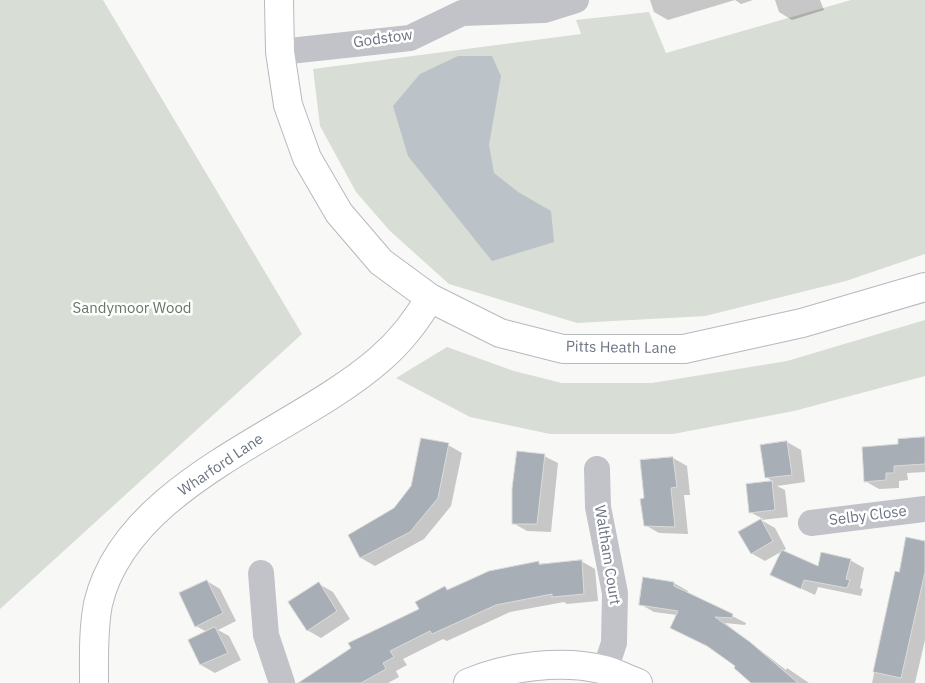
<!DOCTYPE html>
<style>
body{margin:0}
canvas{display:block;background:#f8f9f7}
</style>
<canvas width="925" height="683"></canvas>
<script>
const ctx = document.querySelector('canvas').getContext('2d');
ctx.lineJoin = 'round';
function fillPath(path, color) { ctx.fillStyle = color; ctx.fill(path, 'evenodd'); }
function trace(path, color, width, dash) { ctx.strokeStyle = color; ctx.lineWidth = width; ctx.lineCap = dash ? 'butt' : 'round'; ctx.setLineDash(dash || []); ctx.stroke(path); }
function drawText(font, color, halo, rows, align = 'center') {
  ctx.font = font + ' "IBM Plex Sans",sans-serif'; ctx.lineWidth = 5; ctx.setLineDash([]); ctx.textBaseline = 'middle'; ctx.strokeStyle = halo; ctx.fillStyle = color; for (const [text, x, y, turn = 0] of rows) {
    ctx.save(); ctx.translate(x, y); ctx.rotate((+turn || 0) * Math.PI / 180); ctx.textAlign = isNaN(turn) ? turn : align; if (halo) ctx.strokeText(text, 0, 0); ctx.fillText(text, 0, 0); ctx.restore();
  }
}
fillPath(new Path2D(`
 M 0,0 L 103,0 L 302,334 L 0,609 Z
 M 851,0 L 925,0 L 925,254 L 846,281 L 705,316 L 577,323 L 449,284 L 390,231 L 356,192 L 320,126 L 313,69 L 581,34 L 576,20 L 649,12 L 666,53 Z
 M 925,320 L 925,376 L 794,411 L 673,434 L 550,434 L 470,417 L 396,378 L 447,347 L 514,371 L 562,383 L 652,383 L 787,361 Z`), '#d8ddd6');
fillPath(new Path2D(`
 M 458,56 L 492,56 L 501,76 L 489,145 L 494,173 L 518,192 L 551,211 L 554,242 L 492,261 L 408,156 L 393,106 L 420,74 Z`), '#bbc2c8');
fillPath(new Path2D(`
 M 650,0 L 753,0 L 741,4 L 735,0 L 668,20 L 654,12 Z
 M 775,0 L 820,0 L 824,10 L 792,20 L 779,12 Z
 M 925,438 L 925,472 L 907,473 L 908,480 L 899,481 L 899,488 L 879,489 L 865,481 L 899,446 Z
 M 787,442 L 801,450 L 805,482 L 777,486 L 785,490 L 788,517 L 761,520 L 775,528 L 786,549 L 765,561 L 751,553 L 740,532 L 763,519 L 750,512 L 747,485 L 774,482 L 766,477 L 762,446 Z
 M 448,445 L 462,453 L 451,506 L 424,539 L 375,566 L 361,558 L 350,536 L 395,509 Z
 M 544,456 L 558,463 L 551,532 L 527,531 L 513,523 Z
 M 673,458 L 687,466 L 690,495 L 684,495 L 688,534 L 659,533 L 645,525 L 646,499 Z
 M 925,542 L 925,640 L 915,683 L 872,683 L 896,572 L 900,573 Z
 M 850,560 L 864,568 L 860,588 L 863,589 L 861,596 L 818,587 L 815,595 L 772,575 L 819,568 Z
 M 581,561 L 595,569 L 598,601 L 567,604 L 564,602 L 510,612 L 447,641 L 443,639 L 403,659 L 407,665 L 396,671 L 399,677 L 388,683 L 310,683 L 421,609 L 445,588 L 450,590 L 539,563 L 542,565 Z
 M 207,581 L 220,589 L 236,621 L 218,630 L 229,636 L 241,660 L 215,673 L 201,665 L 190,641 L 207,632 L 196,626 Z
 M 674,583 L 688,591 L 687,593 L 746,623 L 745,625 L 725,623 L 786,670 L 787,668 L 809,683 L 752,683 L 737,666 L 713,649 L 671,628 L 677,615 L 654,612 L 640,604 Z
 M 319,584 L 333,592 L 350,619 L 321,638 L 307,630 Z`), '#0003');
const building = new Path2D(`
 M 925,437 L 925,464 L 894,466 L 894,473 L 886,473 L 886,480 L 864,482 L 862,447 L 898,444 L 898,439 Z
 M 421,438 L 449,443 L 438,498 L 410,532 L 360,558 L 348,535 L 394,508 L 411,486 Z
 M 787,441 L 792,475 L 765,478 L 760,445 Z
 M 517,451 L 545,454 L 537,524 L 512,524 L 512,489 Z
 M 673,457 L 677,487 L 671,488 L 675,527 L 644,526 L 640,499 L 644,498 L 640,460 Z
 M 772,481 L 775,510 L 749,513 L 746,484 Z
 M 761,519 L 773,541 L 751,554 L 738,532 Z
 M 906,537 L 925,541 L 925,572 L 901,678 L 873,672 L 895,571 L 899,572 Z
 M 782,550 L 818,566 L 821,552 L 851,559 L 846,579 L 850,580 L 847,588 L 804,580 L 801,589 L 770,575 Z
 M 582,560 L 584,594 L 552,597 L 552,594 L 496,605 L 432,634 L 430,631 L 390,651 L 394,657 L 383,663 L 386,669 L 361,683 L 298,683 L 351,648 L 348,643 L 419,609 L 415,602 L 445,586 L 447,590 L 489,571 L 539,561 L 539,564 Z
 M 643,577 L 674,582 L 674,586 L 733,614 L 732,618 L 715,617 L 750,642 L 798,683 L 751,683 L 734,668 L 735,666 L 707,646 L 670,628 L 678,611 L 639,605 Z
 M 207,580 L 223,613 L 195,627 L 179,593 Z
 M 319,582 L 337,611 L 307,631 L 288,602 Z
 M 215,627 L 228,653 L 200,665 L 188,640 Z`);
fillPath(building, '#a8aeb5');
trace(building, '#dadbd9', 1);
const secondary = new Path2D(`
 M 279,0 L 280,52 L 288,105 L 307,158 L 339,213 L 381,262 L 430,298 L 500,333 L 563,349 L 684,349 L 802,323 L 925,287
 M 94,683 C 94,657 93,630 98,604 C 126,483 296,433 380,359 C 401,341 415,322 430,298
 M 468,683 C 509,666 563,659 605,670 C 616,673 627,679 638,683`);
trace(secondary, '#b6b9be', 30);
trace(new Path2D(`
 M 280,52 L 410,38 L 462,13 L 544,10 L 576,0
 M 597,469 L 598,507 L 615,593 L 614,643 L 605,670
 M 811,523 L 925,509
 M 261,573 L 266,635 L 282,683`), '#c1c3c8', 26);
trace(secondary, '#fff', 28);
drawText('15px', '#6c7584', '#fff', [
 ["Godstow",383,39,-8],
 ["Pitts Heath Lane",621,348,1],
 ["Wharford Lane",221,465,-34],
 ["Selby Close",868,516,-7],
 ["Waltham Court",607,555,81]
]);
drawText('15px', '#676', '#fff', [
 ["Sandymoor Wood",132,309]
]);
</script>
